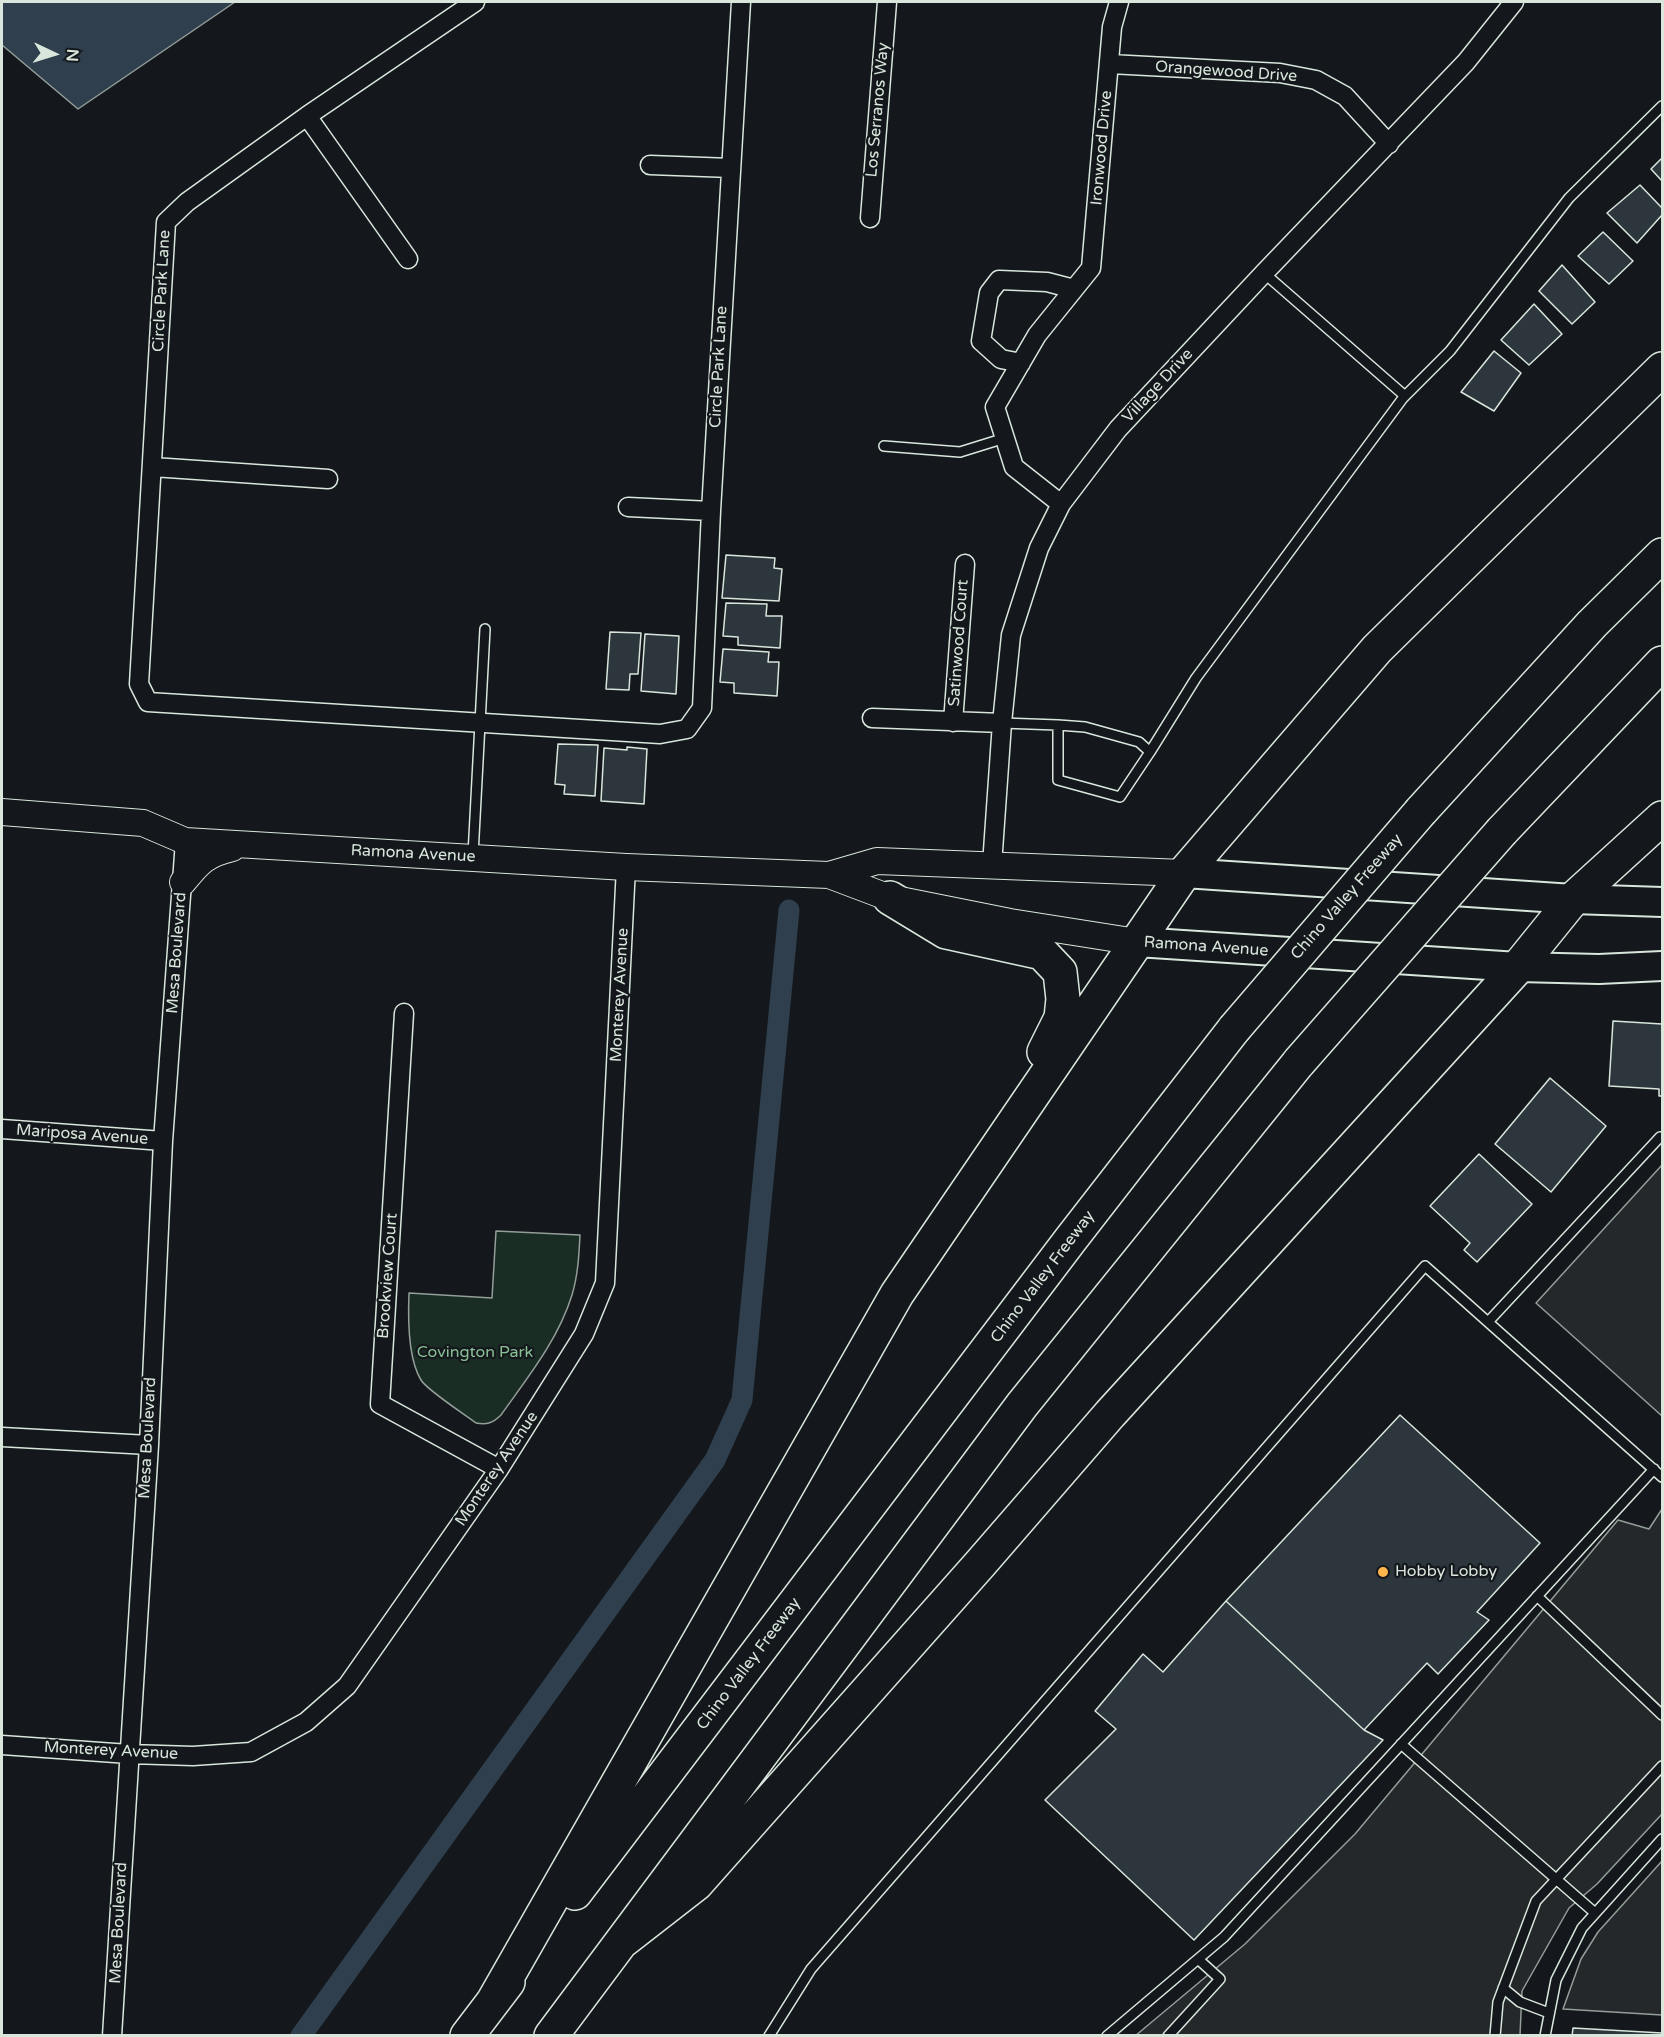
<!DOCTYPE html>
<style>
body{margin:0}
#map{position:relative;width:1664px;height:2037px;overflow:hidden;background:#14181c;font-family:"Varela Round",sans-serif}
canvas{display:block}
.frame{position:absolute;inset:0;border:3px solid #d8e6dc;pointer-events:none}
.north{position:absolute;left:24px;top:24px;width:60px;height:60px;-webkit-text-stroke:4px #14181c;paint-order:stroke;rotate:94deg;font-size:16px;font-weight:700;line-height:24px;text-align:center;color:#d8e6dc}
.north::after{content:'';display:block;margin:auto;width:21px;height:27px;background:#d8e6dc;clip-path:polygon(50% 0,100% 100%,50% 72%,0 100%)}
</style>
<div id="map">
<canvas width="1664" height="2037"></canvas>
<div class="frame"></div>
<div class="north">N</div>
</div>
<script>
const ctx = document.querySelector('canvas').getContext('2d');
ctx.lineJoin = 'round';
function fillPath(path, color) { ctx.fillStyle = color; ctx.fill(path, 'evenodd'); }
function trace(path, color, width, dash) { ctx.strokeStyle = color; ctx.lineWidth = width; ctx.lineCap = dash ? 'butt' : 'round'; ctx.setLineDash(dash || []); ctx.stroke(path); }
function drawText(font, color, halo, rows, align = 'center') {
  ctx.font = font + ' "Varela Round",sans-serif'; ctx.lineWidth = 4.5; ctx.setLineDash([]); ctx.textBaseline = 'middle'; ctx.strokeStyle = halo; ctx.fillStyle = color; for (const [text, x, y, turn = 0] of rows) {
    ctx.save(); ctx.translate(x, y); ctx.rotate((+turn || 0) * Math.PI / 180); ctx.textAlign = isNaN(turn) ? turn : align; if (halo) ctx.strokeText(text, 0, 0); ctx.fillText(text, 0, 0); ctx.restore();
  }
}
const green = new Path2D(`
 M 496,1231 L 580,1235 C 579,1255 578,1275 572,1295 C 558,1340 528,1377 501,1415 C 493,1423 487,1425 476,1423 C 464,1414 427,1390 421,1380 C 408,1359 408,1317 409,1293 L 492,1298 Z`);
fillPath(green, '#1a2d24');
trace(green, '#939e99', 1.5);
const parking = new Path2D(`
 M 1662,1165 L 1662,1416 L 1536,1303 Z
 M 1662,1509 L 1662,1814 L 1597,1884 L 1569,1908 L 1522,1991 L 1520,2035 L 1135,2036 L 1245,1944 L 1355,1834 L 1618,1520 L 1649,1529 Z
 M 1662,1861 L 1662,2015 L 1563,2009 L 1581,1959 L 1598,1932 Z`);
fillPath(parking, '#24282b');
trace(parking, '#939e99', 1.5);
const water = new Path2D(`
 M 2,2 L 235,2 L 78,109 L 2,45 Z`);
fillPath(water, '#2f3f4d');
trace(water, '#939e99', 1.5);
trace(new Path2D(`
 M 301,2036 L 715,1460 L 742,1400 L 789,910`), '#2f3f4d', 21);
const building = new Path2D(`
 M 1662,158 L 1662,181 L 1651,169 Z
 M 1640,185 L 1662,208 L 1662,215 L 1637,243 L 1607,213 Z
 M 1603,232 L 1633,261 L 1609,284 L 1578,256 Z
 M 1562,265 L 1595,302 L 1572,324 L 1539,291 Z
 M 1534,304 L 1562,334 L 1529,365 L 1501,340 Z
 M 1494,351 L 1521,373 L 1494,411 L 1461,392 Z
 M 726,555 L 775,558 L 774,568 L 782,569 L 779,601 L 722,598 Z
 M 726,603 L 767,604 L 766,616 L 782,616 L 780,648 L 738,645 L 738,637 L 723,636 Z
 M 610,632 L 641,633 L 638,674 L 630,674 L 629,690 L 606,689 Z
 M 645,634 L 679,636 L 676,694 L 641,691 Z
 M 723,649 L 769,652 L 768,662 L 779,662 L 777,696 L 734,693 L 734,683 L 720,682 Z
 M 558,744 L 598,745 L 595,796 L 564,794 L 565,785 L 555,784 Z
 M 627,747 L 647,749 L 644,804 L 601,801 L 604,748 L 627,750 Z
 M 1613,1021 L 1662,1024 L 1662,1096 L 1659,1096 L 1659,1089 L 1609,1086 Z
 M 1550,1078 L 1606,1126 L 1551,1192 L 1495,1144 Z
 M 1479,1154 L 1532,1204 L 1477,1262 L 1464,1250 L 1470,1243 L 1430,1206 Z
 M 1400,1415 L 1540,1543 L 1477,1612 L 1489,1620 L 1438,1674 L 1427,1663 L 1364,1730 L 1226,1601 Z
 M 1226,1601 L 1364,1730 L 1383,1740 L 1194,1940 L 1045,1800 L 1116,1729 L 1095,1711 L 1143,1654 L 1163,1672 Z
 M 1573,2028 L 1662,2033 L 1662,2036 L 1572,2036 Z`);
fillPath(building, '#2c363c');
trace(building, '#d8e6dc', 1.5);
const lane = new Path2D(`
 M 1264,273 L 1405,396
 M 884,446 L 960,452 L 1005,438
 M 1002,723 L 1058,725
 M 1150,752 L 1139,742 L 1085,727 L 1058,725 L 1058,780 L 1120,797 L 1150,752 L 1196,678 L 1403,398 L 1450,351 L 1569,198 L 1662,106
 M 473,855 L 485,629
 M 1488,1322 L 1660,1137 L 1662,1137
 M 1537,1596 L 1662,1715
 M 1401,1744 L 1595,1913
 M 1503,1988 L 1520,2002 L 1549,2013
 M 769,2036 L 811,1969 L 1425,1266 L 1662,1477
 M 1107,2036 L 1224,1937 L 1654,1469
 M 1168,2036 L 1220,1979 L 1198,1959
 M 1495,2036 L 1498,2002 L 1536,1901 L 1662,1766
 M 1545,2036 L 1556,1980 L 1582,1928 L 1662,1839`);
const street = new Path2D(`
 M 475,2 L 307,116 L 187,202 L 166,222 L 139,684 L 148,702 L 660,734 L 687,729 L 702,708 L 711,511 L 741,2
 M 1110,64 L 1280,73 L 1316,80 L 1345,96 L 1389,144
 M 307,116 L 408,259
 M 650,165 L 731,168
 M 870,218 L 887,2
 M 1021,363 L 1001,359 L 981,341 L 989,293 L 999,280 L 1047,282 L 1074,289
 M 153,467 L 328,479
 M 1061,504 L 1014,467 L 995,407 L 1037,335 L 1091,268 L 1112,27 L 1119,2
 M 628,507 L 711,511
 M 872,718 L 1002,723
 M 953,722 L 965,564
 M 992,865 L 1002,723 L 1011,635 L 1039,548 L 1061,504 L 1118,429 L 1264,273 L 1466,62 L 1514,2
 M 404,1013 L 380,1404 L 499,1469
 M 2,1129 L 163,1141
 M 2,1437 L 149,1445
 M 2,1745 L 129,1754 L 193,1756 L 251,1752 L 306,1722 L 347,1686 L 499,1469 L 584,1334 L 605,1283 L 626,867
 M 112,2036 L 149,1445 L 163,1141 L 185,841`);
const secondary = new Path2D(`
 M 2,812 L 143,823 L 185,841 L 626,867 L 829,875 L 877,861 L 1184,873
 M 829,875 L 890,898 L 1010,922 L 1137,942
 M 183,882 C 199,862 206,854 232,848`);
const primary = new Path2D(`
 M 1184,873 L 1573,899 L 1662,902
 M 1137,942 L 1518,967 L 1599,969 L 1662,966`);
const highway = new Path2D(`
 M 1421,811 L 1592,624 L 1662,555
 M 1502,831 L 1662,663
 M 890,898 L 946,932 L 1042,953 L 1060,972 L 1063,999 L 1061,1018 L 1044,1052
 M 575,1893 L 1071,1239 L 1234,1029
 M 624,1940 L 696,1884 L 980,1564 L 1110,1414 L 1518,967 L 1573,899 L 1662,818
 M 494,2000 L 897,1294 L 1184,873 L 1377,649 L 1662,369
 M 467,2036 L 508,1982
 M 551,2036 L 1022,1405 L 1299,1062`);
trace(lane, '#d8e6dc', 12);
trace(street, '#d8e6dc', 21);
trace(secondary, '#d8e6dc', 28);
trace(primary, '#d8e6dc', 32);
trace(highway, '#d8e6dc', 36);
trace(lane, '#14181c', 9);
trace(street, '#14181c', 18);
trace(secondary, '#14181c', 26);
trace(primary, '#14181c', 28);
trace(highway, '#14181c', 33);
const highwayBridge = new Path2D(`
 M 1234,1029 L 1421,811
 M 1299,1062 L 1502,831`);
trace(highwayBridge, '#d8e6dc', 36, []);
trace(highwayBridge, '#14181c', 33);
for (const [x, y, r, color] of [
 [1383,1572,6,"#ffb74d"]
]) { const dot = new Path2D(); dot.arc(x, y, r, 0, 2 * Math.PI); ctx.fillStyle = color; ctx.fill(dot); trace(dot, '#14181c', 2); }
drawText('16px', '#d8e6dc', '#14181c', [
 ["Orangewood Drive",1226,72,4],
 ["Los Serranos Way",878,110,-85],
 ["Ironwood Drive",1102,148,-85],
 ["Circle Park Lane",162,291,-87],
 ["Circle Park Lane",719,367,-87],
 ["Village Drive",1158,386,-47],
 ["Satinwood Court",959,643,-86],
 ["Ramona Avenue",413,854,3],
 ["Chino Valley Freeway",1347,897,-49],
 ["Ramona Avenue",1206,947,4],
 ["Mesa Boulevard",177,953,-86],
 ["Monterey Avenue",620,995,-87],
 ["Mariposa Avenue",82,1135,4],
 ["Brookview Court",388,1276,-86],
 ["Chino Valley Freeway",1043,1277,-53],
 ["Mesa Boulevard",148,1438,-87],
 ["Monterey Avenue",497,1469,-56],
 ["Chino Valley Freeway",749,1664,-53],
 ["Monterey Avenue",111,1751,3],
 ["Mesa Boulevard",119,1923,-87]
]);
drawText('16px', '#8ac095', '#14181c', [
 ["Covington Park",475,1353]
]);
drawText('16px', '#d8e6dc', '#14181c', [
 ["Hobby Lobby",1395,1572]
], 'left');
</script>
